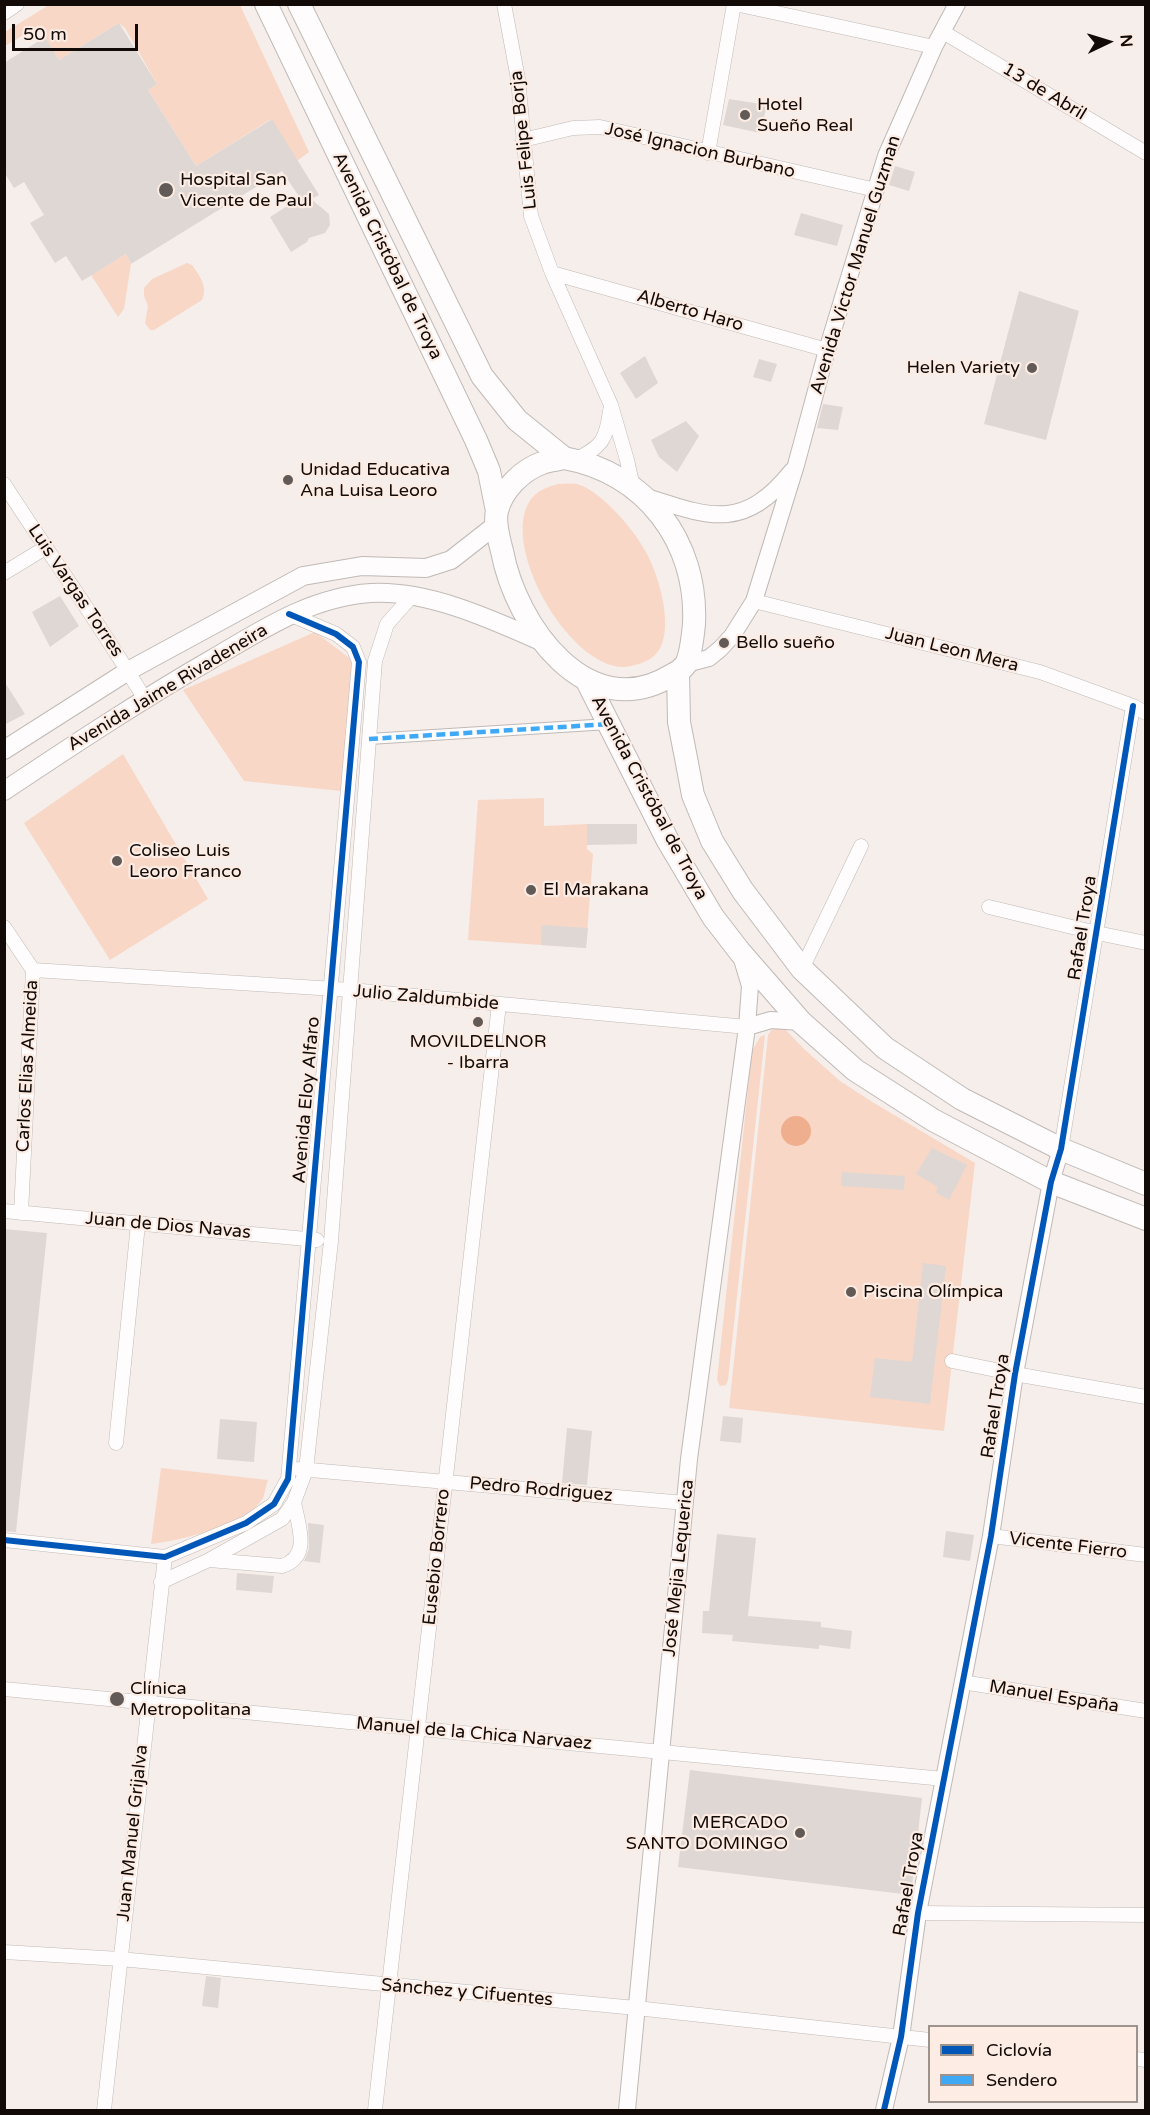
<!DOCTYPE html>
<meta charset="utf-8">
<style>
body{margin:0}
#map{position:relative;width:1150px;height:2115px;overflow:hidden;background:#f6eeea;font-family:"Varela Round",sans-serif}
canvas{display:block}
.frame{position:absolute;inset:0;border:6px solid #110a07;pointer-events:none}
.legend{position:absolute;left:928px;top:2025px;width:210px;height:78px;box-sizing:border-box;background:#fcece4;border:2px solid #9e928c;margin:0;padding:8px 10px;list-style:none;font-size:18px;color:#110a07}
.legend li{display:flex;align-items:center;gap:12px;height:30px}
.legend b{width:30px;border:2px solid #9e928c}
.north{position:absolute;left:1078px;top:12px;width:60px;height:60px;-webkit-text-stroke:4px #fcece4;paint-order:stroke;rotate:86deg;font-size:16px;font-weight:700;line-height:24px;text-align:center;color:#110a07}
.north::after{content:'';display:block;margin:auto;width:21px;height:27px;background:#110a07;clip-path:polygon(50% 0,100% 100%,50% 72%,0 100%)}
.scale{position:absolute;left:12px;top:24px;width:126px;height:27px;box-sizing:border-box;border:3px solid #110a07;border-top:0;padding-left:8px;font-size:18px;line-height:21px;white-space:nowrap;color:#110a07;-webkit-text-stroke:4px #fcece4;paint-order:stroke}
</style>
<div id="map">
<canvas width="1150" height="2115"></canvas>
<div class="frame"></div>
<ul class="legend">
<li><b style="height:8px;background:#0057b8"></b>Ciclovía</li>
<li><b style="height:8px;background:#3fa9f5"></b>Sendero</li>
</ul>
<div class="north">N</div>
<div class="scale">50 m</div>
</div>
<script>
const ctx = document.querySelector('canvas').getContext('2d');
ctx.lineJoin = 'round';
function fillPath(path, color) { ctx.fillStyle = color; ctx.fill(path, 'evenodd'); }
function trace(path, color, width, dash) { ctx.strokeStyle = color; ctx.lineWidth = width; ctx.lineCap = dash ? 'butt' : 'round'; ctx.setLineDash(dash || []); ctx.stroke(path); }
function drawText(font, color, halo, rows, align = 'center') {
  ctx.font = font + ' "Varela Round",sans-serif'; ctx.lineWidth = 4.5; ctx.setLineDash([]); ctx.textBaseline = 'middle'; ctx.strokeStyle = halo; ctx.fillStyle = color; for (const [text, x, y, turn = 0] of rows) {
    ctx.save(); ctx.translate(x, y); ctx.rotate((+turn || 0) * Math.PI / 180); ctx.textAlign = isNaN(turn) ? turn : align; if (halo) ctx.strokeText(text, 0, 0); ctx.fillText(text, 0, 0); ctx.restore();
  }
}
fillPath(new Path2D(`
 M 49,5 L 240,5 L 309,152 L 297,161 L 271,119 L 196,166 L 148,90 L 157,84 L 125,28 L 119,23 L 59,60 L 38,26 L 5,46 L 5,32 Z
 M 126,254 L 131,264 L 124,309 L 118,317 L 91,275 Z
 M 187,263 L 192,265 C 200,276 208,287 202,300 L 154,330 L 150,330 L 145,323 L 148,306 L 144,296 L 144,288 L 152,279 Z
 M 558,484 C 564,484 571,483 577,484 C 602,491 635,531 647,554 C 660,578 679,642 650,659 C 643,663 631,667 624,667 C 569,668 498,544 531,499 C 538,490 548,487 558,484 Z
 M 315,632 L 356,663 L 341,791 L 244,781 L 183,690 Z
 M 123,754 L 208,899 L 110,960 L 24,823 Z
 M 544,798 L 544,826 L 587,824 L 587,849 L 593,854 L 586,948 L 468,940 L 478,800 Z
 M 774,1026 L 783,1027 L 803,1048 L 840,1081 L 874,1103 L 975,1163 L 944,1431 L 729,1408 L 768,1035 Z
 M 765,1035 L 728,1380 L 726,1385 L 720,1386 L 717,1380 L 752,1051 L 760,1037 Z
 M 161,1468 L 268,1480 C 266,1485 265,1493 263,1498 C 247,1526 181,1540 151,1544 Z`), '#f8d7c7');
fillPath(new Path2D(`
 M781 1131a15 15 0 1 1 30 0a15 15 0 1 1-30 0Z`), '#efaf8e');
fillPath(new Path2D(`
 M 119,23 L 157,84 L 148,90 L 196,166 L 272,119 L 319,195 L 311,199 L 329,214 L 330,225 L 325,233 L 309,238 L 307,242 L 291,252 L 270,217 L 300,198 L 282,171 L 131,264 L 126,254 L 82,281 L 66,256 L 55,263 L 30,223 L 44,215 L 24,182 L 14,188 L 4,172 L 4,63 L 45,37 L 59,60 Z
 M 729,99 L 767,105 L 760,133 L 723,125 Z
 M 895,166 L 915,172 L 909,191 L 889,185 Z
 M 801,213 L 843,225 L 837,246 L 794,235 Z
 M 1019,291 L 1079,311 L 1046,440 L 984,424 Z
 M 645,356 L 658,383 L 636,399 L 620,373 Z
 M 759,359 L 777,364 L 771,382 L 753,377 Z
 M 823,404 L 843,407 L 838,430 L 817,428 Z
 M 686,421 L 699,436 L 677,472 L 659,457 L 651,440 Z
 M 60,596 L 79,626 L 50,647 L 32,612 Z
 M 4,681 L 25,714 L 4,725 Z
 M 587,824 L 637,824 L 637,844 L 587,845 Z
 M 542,925 L 588,928 L 586,948 L 541,945 Z
 M 932,1148 L 967,1165 L 949,1200 L 936,1193 L 938,1187 L 916,1174 Z
 M 842,1172 L 905,1176 L 904,1190 L 841,1186 Z
 M 4,1229 L 47,1233 L 16,1532 L 4,1531 Z
 M 923,1263 L 946,1266 L 930,1404 L 870,1397 L 875,1358 L 912,1362 Z
 M 723,1416 L 743,1418 L 741,1443 L 720,1441 Z
 M 220,1419 L 257,1422 L 254,1462 L 217,1459 Z
 M 567,1428 L 592,1431 L 587,1485 L 562,1483 Z
 M 308,1523 L 324,1525 L 320,1563 L 304,1561 L 309,1549 Z
 M 946,1531 L 974,1535 L 970,1561 L 943,1557 Z
 M 717,1534 L 756,1538 L 748,1616 L 821,1622 L 821,1627 L 852,1631 L 850,1649 L 819,1645 L 819,1649 L 732,1641 L 733,1635 L 702,1633 L 703,1611 L 709,1611 Z
 M 237,1573 L 274,1576 L 272,1593 L 236,1590 Z
 M 690,1770 L 922,1798 L 911,1895 L 678,1867 Z
 M 206,1976 L 221,1978 L 218,2008 L 202,2006 Z`), '#dfd7d3');
const pedestrian = new Path2D(`
 M 369,739 L 609,724`);
const minor = new Path2D(`
 M 504,4 L 518,79 L 531,216 L 552,273 L 611,405 L 627,460 L 633,487
 M 735,4 L 934,47
 M 4,13 L 17,4
 M 943,32 L 1146,153
 M 523,140 L 573,128 L 600,127 L 876,190
 M 708,153 L 734,4
 M 552,273 L 827,350
 M 575,460 C 602,446 606,441 610,411
 M 4,484 C 50,556 101,625 144,698
 M 4,573 L 45,548
 M 754,601 L 1040,672 L 1133,706 L 1146,713
 M 989,907 L 1097,933 L 1146,943
 M 4,927 L 33,970 L 21,1213
 M 802,969 L 861,846
 M 33,970 L 351,990 L 747,1027
 M 1061,1149 L 1133,706
 M 4,1211 L 317,1240
 M 952,1361 L 1015,1374 L 1146,1397
 M 116,1443 L 138,1224
 M 299,1469 L 685,1503
 M 991,1536 L 1146,1555
 M 4,1540 L 165,1557 L 246,1523 L 274,1504 L 288,1479 L 359,662 L 353,647 L 336,634 L 289,614
 M 209,1560 L 282,1566 C 312,1557 298,1525 294,1502
 M 161,1582 L 209,1560 L 282,1519 L 294,1502 L 306,1470 L 331,1241 L 375,661 L 387,624 L 411,597
 M 962,1682 L 1146,1711
 M 4,1689 L 944,1779
 M 918,1913 L 1146,1915
 M 4,1952 L 120,1959 L 636,2008 L 930,2040
 M 1136,2059 L 1146,2060
 M 104,2110 L 165,1557
 M 375,2110 L 499,1004`);
const tertiary = new Path2D(`
 M 644,496 C 709,517 743,532 792,471
 M 686,664 L 709,658 L 720,649 L 732,636 L 754,601 L 796,465 L 827,350 L 886,156 L 934,47 L 957,4
 M 741,956 L 750,986 L 747,1027
 M 627,2110 L 689,1459 L 747,1027 L 771,1020 L 801,1022
 M 884,2110 L 901,2037 L 918,1913 L 991,1536 L 1015,1374 L 1051,1182 L 1061,1149`);
const secondary = new Path2D(`
 M 4,750 L 128,671 L 303,576 L 362,566 L 426,568 L 451,560 L 497,524
 M 4,791 C 73,745 141,700 212,659 C 263,629 311,597 371,593 C 429,590 493,620 545,643`);
const trunk = new Path2D(`
 M 266,4 L 476,440 L 489,471 L 497,511
 M 299,4 L 482,376 L 517,420 L 564,458
 M 564,458 C 646,473 698,542 694,624 C 693,634 691,655 686,664 C 683,668 677,673 672,675 C 588,727 516,626 502,551 C 499,539 494,523 497,511 C 502,490 522,470 542,463 C 549,460 557,460 564,458 Z
 M 678,672 L 679,722 L 686,758 L 693,795 L 712,841 L 743,891 L 802,969 L 885,1048 L 962,1099 L 1061,1149 L 1146,1184
 M 587,681 L 668,841 L 713,917 L 740,952 L 801,1022 L 855,1070 L 933,1120 L 1051,1182 L 1146,1219`);
trace(pedestrian, '#c0b9b6', 12);
trace(minor, '#c0b9b6', 15);
trace(tertiary, '#c0b9b6', 18);
trace(secondary, '#c0b9b6', 20);
trace(trunk, '#c0b9b6', 24);
trace(pedestrian, '#fefcfc', 10);
trace(minor, '#fefcfc', 14);
trace(tertiary, '#fefcfc', 16);
trace(secondary, '#fefcfc', 18);
trace(trunk, '#fefcfc', 22);
trace(new Path2D(`
 M 369,739 L 610,724`), '#3fa9f5', 4.5, [9, 4.5]);
trace(new Path2D(`
 M 4,1540 L 165,1557 L 246,1523 L 274,1504 L 288,1479 L 359,662 L 353,647 L 336,634 L 289,614
 M 884,2110 L 901,2037 L 918,1913 L 991,1536 L 1015,1374 L 1051,1182 L 1061,1149 L 1133,706`), '#0057b8', 6);
for (const [x, y, r, color] of [
 [745,115,6,"#615a56"],
 [166,190,8,"#615a56"],
 [1032,368,6,"#615a56"],
 [288,480,6,"#615a56"],
 [724,643,6,"#615a56"],
 [117,861,6,"#615a56"],
 [531,890,6,"#615a56"],
 [478,1022,6,"#615a56"],
 [851,1292,6,"#615a56"],
 [117,1699,8,"#615a56"],
 [800,1833,6,"#615a56"]
]) { const dot = new Path2D(); dot.arc(x, y, r, 0, 2 * Math.PI); ctx.fillStyle = color; ctx.fill(dot); trace(dot, '#fcece4', 2); }
drawText('18px', '#110a07', '#fcece4', [
 ["13 de Abril",1044,92,31],
 ["Luis Felipe Borja",524,140,-96],
 ["José Ignacion Burbano",700,151,13],
 ["Avenida Cristóbal de Troya",387,256,64],
 ["Avenida Victor Manuel Guzman",856,265,-73],
 ["Alberto Haro",690,311,16],
 ["Luis Vargas Torres",75,591,56],
 ["Juan Leon Mera",952,650,14],
 ["Avenida Jaime Rivadeneira",168,688,-31],
 ["Avenida Cristóbal de Troya",649,798,62],
 ["Rafael Troya",1083,928,-81],
 ["Julio Zaldumbide",426,998,5],
 ["Carlos Elias Almeida",28,1066,-87],
 ["Avenida Eloy Alfaro",307,1100,-85],
 ["Juan de Dios Navas",168,1226,5],
 ["Rafael Troya",996,1406,-81],
 ["Pedro Rodriguez",541,1490,5],
 ["Vicente Fierro",1068,1546,7],
 ["Eusebio Borrero",437,1557,-84],
 ["José Mejia Lequerica",679,1568,-84],
 ["Manuel España",1054,1697,9],
 ["Manuel de la Chica Narvaez",474,1734,5],
 ["Juan Manuel Grijalva",133,1833,-84],
 ["Rafael Troya",909,1884,-80],
 ["Sánchez y Cifuentes",467,1993,5]
]);
drawText('18px', '#110a07', '#fcece4', [
 ["Hotel",757,105],
 ["Sueño Real",757,126],
 ["Hospital San",180,180],
 ["Vicente de Paul",180,201],
 ["Helen Variety",1020,368,"right"],
 ["Unidad Educativa",300,470],
 ["Ana Luisa Leoro",300,491],
 ["Bello sueño",736,643],
 ["Coliseo Luis",129,851],
 ["Leoro Franco",129,872],
 ["El Marakana",543,890],
 ["MOVILDELNOR",478,1042,"center"],
 ["- Ibarra",478,1063,"center"],
 ["Piscina Olímpica",863,1292],
 ["Clínica",130,1689],
 ["Metropolitana",130,1710],
 ["MERCADO",788,1823,"right"],
 ["SANTO DOMINGO",788,1844,"right"]
], 'left');
</script>
